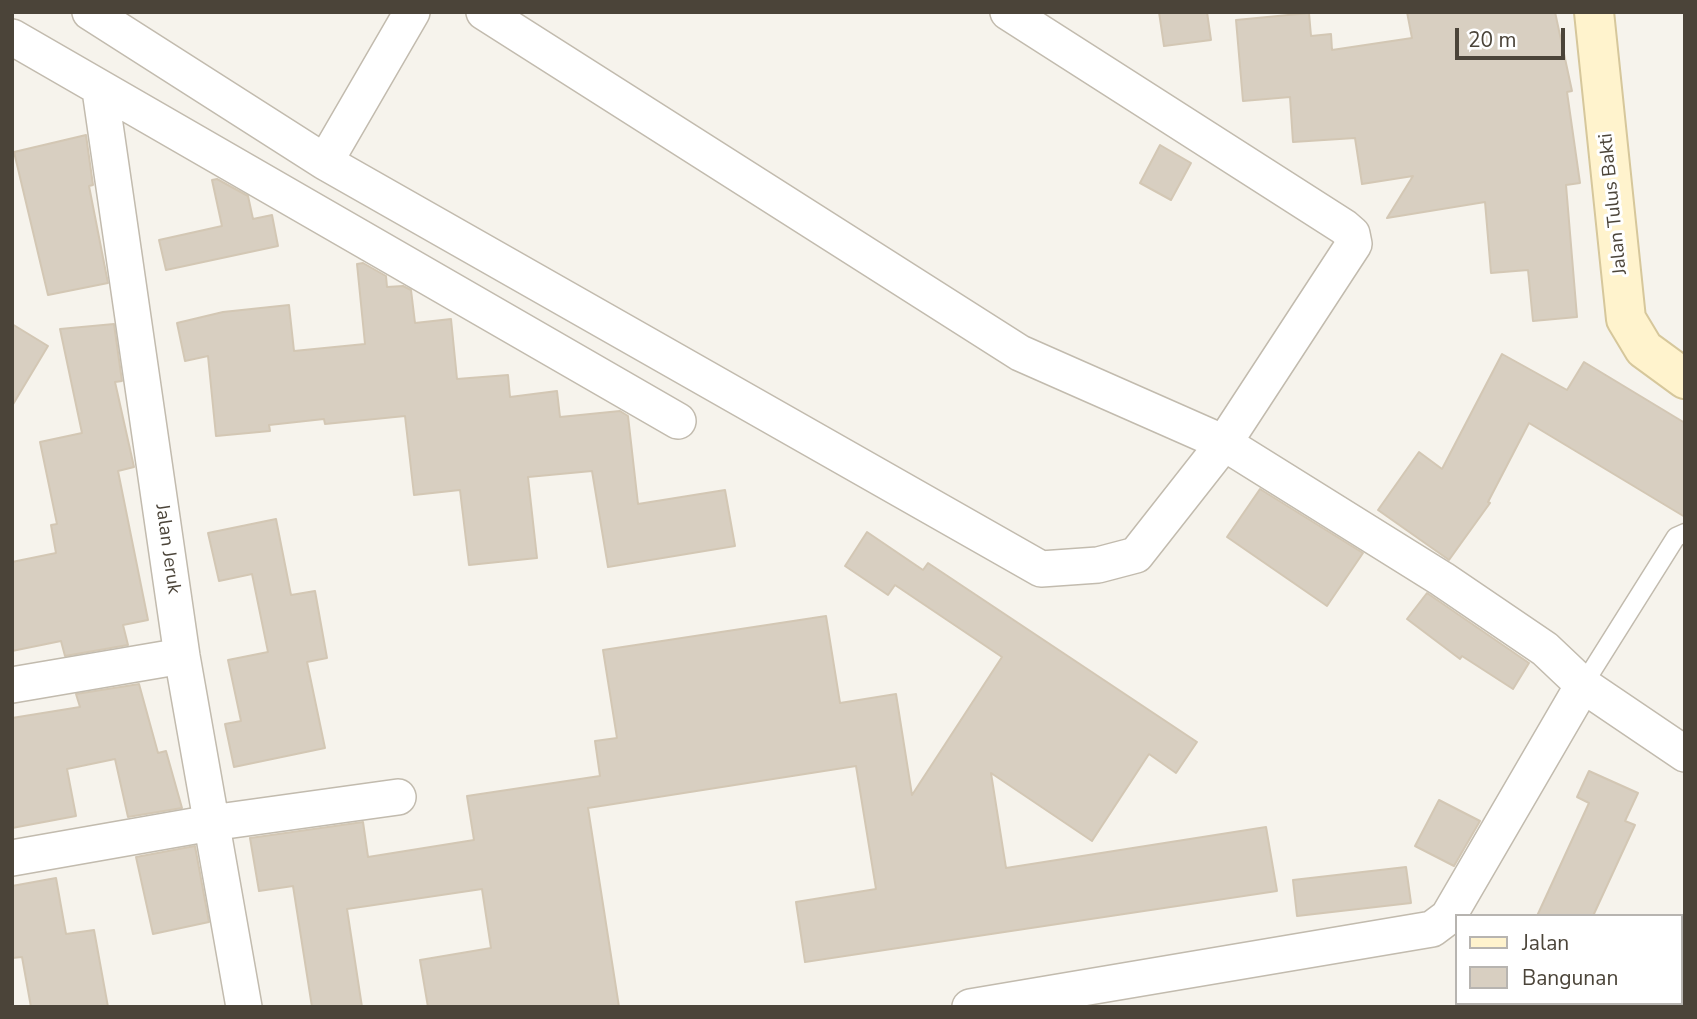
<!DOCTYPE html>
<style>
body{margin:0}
#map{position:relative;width:1697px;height:1019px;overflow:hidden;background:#f6f3ec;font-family:"Nunito Sans",sans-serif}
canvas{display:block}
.frame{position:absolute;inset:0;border:14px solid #4b4439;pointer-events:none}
.legend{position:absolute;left:1455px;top:914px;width:228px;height:91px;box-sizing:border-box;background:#fff;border:2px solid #b7b4b0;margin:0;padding:9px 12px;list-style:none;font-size:21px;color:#4b4439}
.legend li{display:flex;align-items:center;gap:14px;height:35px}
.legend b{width:35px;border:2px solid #b7b4b0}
.scale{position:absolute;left:1455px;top:28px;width:110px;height:32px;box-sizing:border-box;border:4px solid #4b4439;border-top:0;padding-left:9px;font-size:21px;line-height:24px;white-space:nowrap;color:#4b4439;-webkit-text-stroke:5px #fff;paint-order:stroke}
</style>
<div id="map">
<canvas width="1697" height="1019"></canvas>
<div class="frame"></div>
<ul class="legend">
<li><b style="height:9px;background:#fff3cd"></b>Jalan</li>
<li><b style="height:19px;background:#d8cfc1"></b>Bangunan</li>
</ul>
<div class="scale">20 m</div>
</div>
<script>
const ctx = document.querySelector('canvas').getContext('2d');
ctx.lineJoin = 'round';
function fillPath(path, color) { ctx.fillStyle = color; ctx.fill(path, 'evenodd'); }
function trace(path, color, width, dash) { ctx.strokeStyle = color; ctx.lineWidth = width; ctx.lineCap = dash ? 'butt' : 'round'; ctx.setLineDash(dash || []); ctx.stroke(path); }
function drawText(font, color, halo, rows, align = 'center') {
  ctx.font = font + ' "Nunito Sans",sans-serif'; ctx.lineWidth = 6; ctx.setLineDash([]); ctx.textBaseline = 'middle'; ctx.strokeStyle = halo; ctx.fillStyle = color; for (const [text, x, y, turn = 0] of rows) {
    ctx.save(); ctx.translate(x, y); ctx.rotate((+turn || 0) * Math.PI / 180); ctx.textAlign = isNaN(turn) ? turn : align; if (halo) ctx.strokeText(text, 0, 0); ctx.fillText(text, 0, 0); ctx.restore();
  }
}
const building = new Path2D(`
 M 1159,12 L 1207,12 L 1211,40 L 1164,46 Z
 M 1407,12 L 1555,12 L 1572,91 L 1567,92 L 1580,183 L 1566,185 L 1577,317 L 1533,321 L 1528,270 L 1491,273 L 1485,202 L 1387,218 L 1413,176 L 1362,184 L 1355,138 L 1293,142 L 1290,97 L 1243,101 L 1236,20 L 1309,13 L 1311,36 L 1331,34 L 1332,50 L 1412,38 Z
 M 86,135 L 93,185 L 89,186 L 108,283 L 48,295 L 14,152 Z
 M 1160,145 L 1191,163 L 1171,200 L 1140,183 Z
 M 217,179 L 248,196 L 253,219 L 272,215 L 278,246 L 166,270 L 159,240 L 222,226 L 212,180 Z
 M 363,263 L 386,276 L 387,287 L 403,286 L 411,290 L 415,323 L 451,319 L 457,379 L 508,375 L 510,397 L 557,391 L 560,417 L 620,411 L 628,416 L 638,504 L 725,490 L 735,546 L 608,567 L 592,471 L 528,477 L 537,558 L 469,565 L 460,490 L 414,495 L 405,416 L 325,424 L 324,419 L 269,425 L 270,431 L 216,436 L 208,356 L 185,361 L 177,323 L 223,312 L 289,305 L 294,351 L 365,344 L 357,264 Z
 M 12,324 L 48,346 L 12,406 Z
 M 114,324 L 122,381 L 115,382 L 134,467 L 118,471 L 148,620 L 123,625 L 128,645 L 65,656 L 61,641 L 12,651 L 12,562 L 56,553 L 51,525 L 57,524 L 40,442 L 82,433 L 60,329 Z
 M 1502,354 L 1567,390 L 1584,362 L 1685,423 L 1685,517 L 1529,423 L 1488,502 L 1490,503 L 1449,560 L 1378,510 L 1419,452 L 1442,469 Z
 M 1260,489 L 1363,553 L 1327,606 L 1227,537 Z
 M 276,519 L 291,595 L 315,591 L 327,658 L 307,662 L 325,748 L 234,767 L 225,724 L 241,721 L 228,660 L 268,652 L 252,574 L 219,581 L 208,533 Z
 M 867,532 L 923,570 L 928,563 L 1197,742 L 1176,773 L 1149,754 L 1092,841 L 991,773 L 1006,868 L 1266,827 L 1277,891 L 805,962 L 796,902 L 876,889 L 856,766 L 588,808 L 619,1007 L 428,1007 L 420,960 L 491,948 L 482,889 L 347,909 L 362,1007 L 312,1007 L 293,886 L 259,891 L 250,838 L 363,822 L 368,857 L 474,840 L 467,796 L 600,776 L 595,741 L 617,738 L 603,650 L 826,616 L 840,703 L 896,694 L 912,795 L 1002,657 L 895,585 L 888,595 L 845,566 Z
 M 1427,593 L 1529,663 L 1513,689 L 1462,656 L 1460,659 L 1407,619 Z
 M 139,684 L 158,753 L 166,751 L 182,808 L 128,817 L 115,759 L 67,769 L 76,816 L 12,828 L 12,718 L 80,707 L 76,694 Z
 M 1589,771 L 1638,793 L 1625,821 L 1635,825 L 1593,916 L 1537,916 L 1589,803 L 1577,797 Z
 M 1439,800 L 1480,821 L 1454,866 L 1415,846 Z
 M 195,846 L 209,922 L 153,934 L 136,857 Z
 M 1406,867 L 1411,903 L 1297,916 L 1293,880 Z
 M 56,878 L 66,934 L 94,930 L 108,1007 L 31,1007 L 22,957 L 12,958 L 12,886 Z`);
fillPath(building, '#d8cfc1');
trace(building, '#d3c7b4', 2);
const lane = new Path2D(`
 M 1583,685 L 1676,537 L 1685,533`);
const street = new Path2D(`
 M 90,12 L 325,162 L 412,12
 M 484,12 L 1020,353 L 1224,443 L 1442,579 L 1545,649 L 1583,685 L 1685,754
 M 12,37 L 678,421
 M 100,90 L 182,656 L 244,1007
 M 325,162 L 1041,569 L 1098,565 L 1136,555 L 1224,443 L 1354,244 L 1352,234 L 1344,227 L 1008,12
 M 12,685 L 182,656
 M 12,858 L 211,823 L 398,797
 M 970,1007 L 1432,929 L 1448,917 L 1583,685`);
const secondary = new Path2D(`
 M 1594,12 L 1626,319 L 1644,349 L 1685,379`);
trace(lane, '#c2bbae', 21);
trace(street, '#c2bbae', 38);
trace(secondary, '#d6c79b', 42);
trace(lane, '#fff', 18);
trace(street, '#fff', 35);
trace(secondary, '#fff3cd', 38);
drawText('19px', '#4b4439', '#fff', [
 ["Jalan Tulus Bakti",1614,204,-96],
 ["Jalan Jeruk",167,549,82]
]);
</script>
